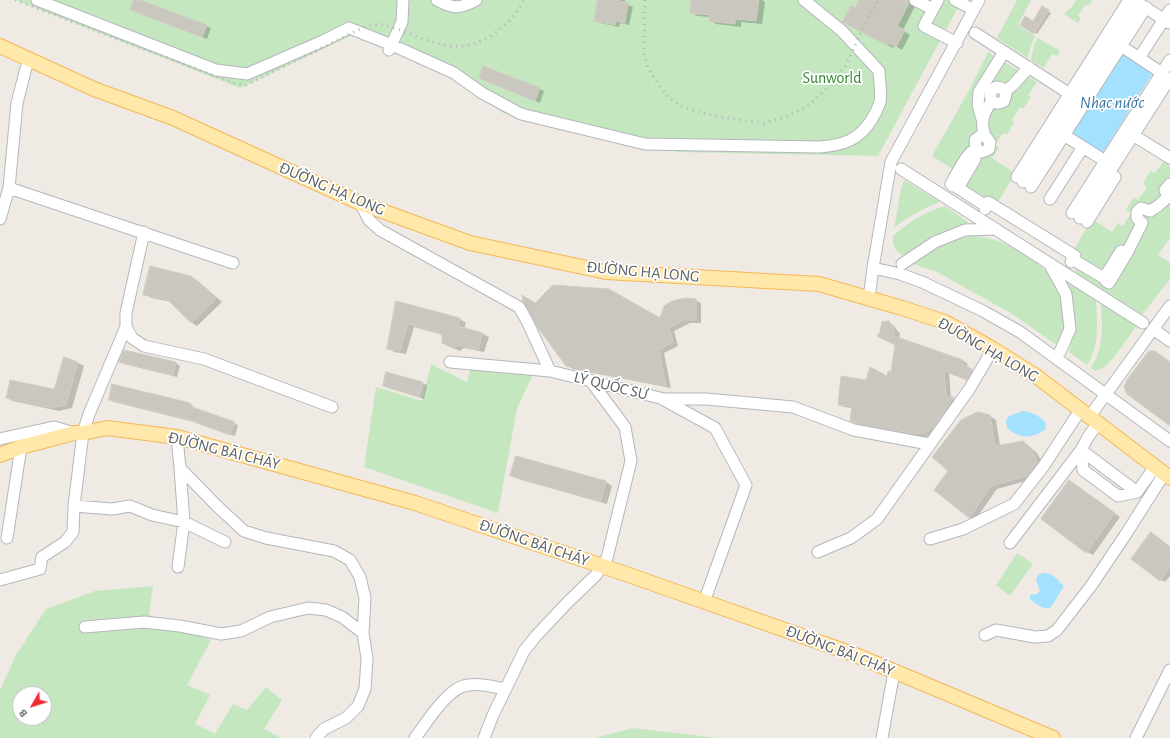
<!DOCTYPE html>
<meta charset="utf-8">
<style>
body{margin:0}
#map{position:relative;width:1170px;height:738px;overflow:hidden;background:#efebe4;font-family:"Alegreya Sans",sans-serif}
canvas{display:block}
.north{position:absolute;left:12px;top:686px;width:40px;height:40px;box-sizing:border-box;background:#fff;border:1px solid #bec0c1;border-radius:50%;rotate:231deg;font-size:11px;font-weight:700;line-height:16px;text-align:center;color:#5c6165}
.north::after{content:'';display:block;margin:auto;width:14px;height:18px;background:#ee2b31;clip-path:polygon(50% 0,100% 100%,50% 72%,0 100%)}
</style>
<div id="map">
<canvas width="1170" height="738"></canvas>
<div class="north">B</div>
</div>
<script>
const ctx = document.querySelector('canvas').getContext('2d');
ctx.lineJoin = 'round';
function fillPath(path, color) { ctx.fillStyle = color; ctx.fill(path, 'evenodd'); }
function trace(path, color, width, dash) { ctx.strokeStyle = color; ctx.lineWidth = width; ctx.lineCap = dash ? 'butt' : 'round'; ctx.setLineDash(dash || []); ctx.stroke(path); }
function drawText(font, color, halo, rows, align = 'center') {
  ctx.font = font + ' "Alegreya Sans",sans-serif'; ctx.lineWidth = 3.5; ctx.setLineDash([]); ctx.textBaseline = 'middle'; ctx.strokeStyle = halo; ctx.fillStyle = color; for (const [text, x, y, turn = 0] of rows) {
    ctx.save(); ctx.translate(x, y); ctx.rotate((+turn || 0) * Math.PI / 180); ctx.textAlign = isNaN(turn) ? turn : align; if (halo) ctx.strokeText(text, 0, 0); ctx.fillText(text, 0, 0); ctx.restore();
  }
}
fillPath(new Path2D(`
 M 15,0 L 962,0 L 878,156 L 677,152 L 503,113 L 457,80 L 353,35 L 240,88 Z
 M 1017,0 L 1031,0 L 1018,25 L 1035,36 L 1029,51 L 1028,58 L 997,38 Z
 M 1076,0 L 1092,0 L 1088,6 L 1085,5 L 1078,16 L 1081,18 L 1078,23 L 1057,56 L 1052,54 L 1044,68 L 1031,60 L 1034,45 L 1038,38 L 1060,51 L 1078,23 L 1064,14 L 1071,8 Z
 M 988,52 L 1037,82 L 1028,95 L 1031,97 L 1023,109 L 1020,107 L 1012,120 L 1014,123 L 1007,135 L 1003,133 L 995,145 L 999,148 L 992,158 L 1015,173 L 994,209 L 959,187 L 956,171 L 932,156 L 973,83 Z
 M 1164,161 L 1170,165 L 1170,238 L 1158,255 L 1170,263 L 1170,279 L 1142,315 L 1075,272 L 1078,266 L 1102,276 L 1070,256 L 1092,219 L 1112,232 L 1118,223 L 1123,226 L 1131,213 L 1126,210 L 1134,197 L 1138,200 L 1147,188 L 1143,184 L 1150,171 L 1155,173 Z
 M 904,180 L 940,202 C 923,208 908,217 894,228 L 901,189 Z
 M 945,206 L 968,222 L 965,225 L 932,236 L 905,256 C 895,251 892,247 893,236 C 910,222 923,212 945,206 Z
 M 971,235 C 981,237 992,238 1001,242 C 1006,244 1011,247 1015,249 C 1057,270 1073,301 1061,348 L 1012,314 L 939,273 L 911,263 L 949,239 Z
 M 1071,284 L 1096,300 C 1097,322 1100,346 1087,365 L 1069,352 L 1073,333 L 1067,289 L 1068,285 Z
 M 1101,303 L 1137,325 C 1130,335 1109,368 1099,370 C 1095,371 1093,370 1090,368 C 1105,350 1102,324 1101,303 Z
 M 431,364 L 467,382 L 470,370 L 533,375 L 517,408 L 498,513 L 364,467 L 376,387 L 422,401 Z
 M 1017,553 L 1033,564 L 1010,596 L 996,585 Z
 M 153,586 L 149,615 L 211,640 L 187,685 L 210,695 L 195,724 L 215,734 L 233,704 L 247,710 L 266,687 L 282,700 L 264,729 L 281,738 L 0,738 L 0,690 L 16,655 L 46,609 L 95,591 ZM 20,694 L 44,694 L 44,718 L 20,718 Z
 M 633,728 L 719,738 L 595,738 Z`), '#c4e7c0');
fillPath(new Path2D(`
 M 1122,51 L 1154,71 L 1102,154 L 1070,134 Z
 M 1023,411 C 1033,413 1039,415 1046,423 L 1045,430 C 1030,439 1021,439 1007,428 L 1006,421 L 1009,416 Z
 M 1043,573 C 1052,572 1058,580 1064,586 L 1051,607 C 1044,611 1036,604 1030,599 L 1030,595 L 1037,594 L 1040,591 L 1036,579 L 1038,575 Z`), '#a4e1ff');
fillPath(new Path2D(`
 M 135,0 L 206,26 L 211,28 L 207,39 L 136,12 Z
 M 599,0 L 625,0 L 624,3 L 633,7 L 629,25 L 620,23 L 619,27 L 600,23 L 595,21 Z
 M 692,0 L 762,0 L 765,2 L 762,24 L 741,22 L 741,27 L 716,24 L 710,20 L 710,17 L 697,16 L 691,12 Z
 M 860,0 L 915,0 L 915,6 L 903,30 L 910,35 L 902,50 L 894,45 L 893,48 L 850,25 Z
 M 1042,8 L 1051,13 L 1037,34 L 1021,24 L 1033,22 Z
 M 484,68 L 544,91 L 540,103 L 485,80 Z
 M 191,277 L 197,280 L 222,302 L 197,326 L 191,322 L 172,302 L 151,298 L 145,294 Z
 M 695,300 L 701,303 L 701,323 L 690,323 L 674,331 L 678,346 L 664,353 L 671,388 L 573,369 L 566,365 L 539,307 L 660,320 Z
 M 397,302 L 460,319 L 466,323 L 464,328 L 483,334 L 489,337 L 484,352 L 464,348 L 460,351 L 449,346 L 443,335 L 414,327 L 406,354 L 394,352 L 388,348 Z
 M 888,322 L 894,326 L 900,334 L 899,339 L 962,360 L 968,364 L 966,367 L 977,373 L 973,382 L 949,373 L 951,398 L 959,401 L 932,436 L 922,437 L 862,426 L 851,420 L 852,408 L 844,407 L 839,404 L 867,382 L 888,377 L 891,373 L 896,345 Z
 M 120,362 L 176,363 L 180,366 L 177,377 L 124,364 Z
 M 78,363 L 84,366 L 72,408 L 59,411 L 13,401 L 7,398 L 55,390 Z
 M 422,383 L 427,385 L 424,399 L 389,388 L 385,386 Z
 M 110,400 L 189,403 L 193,406 L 193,408 L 238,425 L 235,436 L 198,423 L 114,402 Z
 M 990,416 L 996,420 L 1000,446 L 1029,446 L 1037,453 L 1041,460 L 1033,479 L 997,489 L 975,520 L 969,517 Z
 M 517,457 L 606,482 L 612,486 L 607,504 L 518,479 L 512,475 Z
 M 1070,481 L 1120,517 L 1093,555 L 1087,552 Z
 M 1155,536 L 1170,547 L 1170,576 L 1165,582 L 1161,580 Z`), '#0003');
const building = new Path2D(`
 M 134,0 L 140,0 L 207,25 L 202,37 L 130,10 Z
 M 598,0 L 620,0 L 620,1 L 628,3 L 625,23 L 616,21 L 615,25 L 594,21 Z
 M 691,0 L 759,0 L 756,21 L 735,19 L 735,24 L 709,21 L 710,15 L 690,13 Z
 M 859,0 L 908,0 L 909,3 L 897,26 L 905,30 L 896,47 L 888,43 L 887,45 L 842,22 L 851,6 L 855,8 Z
 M 1042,6 L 1049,10 L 1034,34 L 1020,25 L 1025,16 L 1033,21 Z
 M 483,66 L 540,88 L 535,101 L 479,78 Z
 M 150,266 L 191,276 L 217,298 L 191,323 L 168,300 L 143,295 Z
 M 553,285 L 609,289 L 660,318 L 664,306 L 672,301 L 685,298 L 696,299 L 696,320 L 683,320 L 669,328 L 673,342 L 659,350 L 666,386 L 566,366 L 538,328 L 523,302 L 522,295 L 535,303 Z
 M 396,301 L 460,318 L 458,326 L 483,333 L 478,350 L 458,345 L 453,348 L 442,343 L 442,334 L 408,324 L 400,351 L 387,349 Z
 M 889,321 L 895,330 L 894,336 L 963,360 L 961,363 L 972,369 L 967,380 L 944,371 L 946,397 L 954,397 L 933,428 L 931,427 L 926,433 L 915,434 L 856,423 L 850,421 L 852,406 L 838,405 L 841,376 L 866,380 L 870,367 L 887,376 L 888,371 L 891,372 L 895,345 L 877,336 L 880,332 L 882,322 Z
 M 124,350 L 176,362 L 173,375 L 119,362 Z
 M 1149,351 L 1155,351 L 1170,362 L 1170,426 L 1127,394 L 1124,387 L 1127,380 Z
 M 64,357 L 78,362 L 66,405 L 52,408 L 6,398 L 10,380 L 54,389 Z
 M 386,372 L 423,382 L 419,397 L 383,386 Z
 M 112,384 L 190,403 L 189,406 L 235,422 L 230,435 L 197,423 L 197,422 L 109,400 Z
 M 978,412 L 990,415 L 995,446 L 1023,441 L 1031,448 L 1035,456 L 1037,463 L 1027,476 L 991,486 L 969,518 L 934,490 L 948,471 L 932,457 L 961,420 Z
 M 516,456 L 606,481 L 601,501 L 510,476 Z
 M 1069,480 L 1115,513 L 1086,553 L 1041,519 Z
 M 1151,532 L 1170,547 L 1170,567 L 1160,581 L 1131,559 Z`);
fillPath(building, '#cac6c0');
trace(building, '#d4ccc2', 1);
const minor = new Path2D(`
 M 37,0 L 216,70 L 247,74 L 323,41 L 349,28 L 392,45 L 454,73 L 482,93 L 521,114 L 645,144 L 820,147 C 844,145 859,140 872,119 C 875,114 878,108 880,102 C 882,92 879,80 879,71 L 842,31 L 804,0
 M 437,0 C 453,9 460,9 476,0
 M 915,0 L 933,9
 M 938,0 L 924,26 L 957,43
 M 955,0 L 974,10
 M 1140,4 L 1169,23
 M 975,33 L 1076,98
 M 1121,46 L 1162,73
 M 389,50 L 402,22 L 403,0
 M 1139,58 L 1170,10
 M 992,101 L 990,96 L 991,92 L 996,87 L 1001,88 L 1005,91
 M 982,119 L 978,105 L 979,92 L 1004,52
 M 1128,132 L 1170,158
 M 1064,135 L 1105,161
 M 976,149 L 975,140 L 980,136 L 985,136
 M 901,169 L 1143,323
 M 1017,177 L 1129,0
 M 1023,182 L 1138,3
 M 1031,187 L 1146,7
 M 9,188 L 233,263
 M 1050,199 L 1083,147
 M 360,203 L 369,220 L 380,230 L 519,307 L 527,321 L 550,371 L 664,399 L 706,399 L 793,407 L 854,430 L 929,444
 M 986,206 L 958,188 L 975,159 L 971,157 L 953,186 L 951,184 C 956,175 967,152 976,149 L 982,152 L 989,149 L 990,142 C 978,129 982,114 992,101 C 997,104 999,104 1004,101 L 1006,94 L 1005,91 L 1013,85 L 1029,67
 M 985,209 L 988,202 L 1075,256 L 1071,262
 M 1072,213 L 1170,60
 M 1080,218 L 1170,78
 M 0,219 L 9,188 L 17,103 L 26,68
 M 1087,222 L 1115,177
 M 144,232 L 126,313 L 126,327 L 132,338 L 144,346 L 204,359 L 332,407
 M 1072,259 L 1104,278 L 1121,251 L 1124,253 L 1106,281 L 1109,283 L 1127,253 L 1142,223 L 1137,218 L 1137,212 L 1141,208 L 1150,211 L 1158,206 L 1168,197 L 1165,190 L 1170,184
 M 1049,263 L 1066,294 L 1070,329 L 1060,352
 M 902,264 L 935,242 L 965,230 L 996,229
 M 873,268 L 900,274 L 922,282 L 983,311 L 1020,332 L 1170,441
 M 869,298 L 873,268 L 891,162 L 979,0
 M 1153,329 L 1170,341
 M 450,362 L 550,371
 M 664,400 L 715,428 L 746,485 L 704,602
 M 1090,416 L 1170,306
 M 1098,423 L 1088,437 L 1081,450 L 1137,492 L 1155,467
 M 177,437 L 180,468 L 217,506 L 244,531 L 266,538 L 334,551 L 350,560 L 360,577 L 365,598 L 363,633 L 367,658 L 365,689 L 358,706 L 346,718 L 324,729 L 316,738
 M 0,439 L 54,427 L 74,433
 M 1081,450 L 1083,470 L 1118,496 L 1137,492
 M 74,506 L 112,509 L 130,506 L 152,515 L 184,522 L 225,542
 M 7,538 L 21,447
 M 930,539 L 963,529 L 1014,504 L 1043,467 L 1081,409
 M 1010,543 L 1081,450
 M 818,552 L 827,548 L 851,538 L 877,519 L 970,388 L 993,349
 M 178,567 L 184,522 L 180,468
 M 0,580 L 40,569 L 42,557 L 65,542 L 73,532 L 74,506 L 83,433 L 89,414 L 126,327
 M 85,627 L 144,622 L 180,626 L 221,634 L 241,631 L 270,617 L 308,608 L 326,610 L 342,617 L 363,633
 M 985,635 L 996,630 L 1035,637 L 1048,636 L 1057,630 L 1091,586 L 1126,534 L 1164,474
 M 415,738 C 427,722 448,687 468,685 C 480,683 494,687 505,689
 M 484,738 L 493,715 L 524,651 L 536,636 L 567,603 L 596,575 L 607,558 L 631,461 L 625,427 L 590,380
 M 882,738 L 894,672
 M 1136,738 L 1170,670`);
const major = new Path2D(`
 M 0,46 L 94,89 L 173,118 L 360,203 L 470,243 L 606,272 L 819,284 L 902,308 L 945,322 L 993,349 L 1036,376 L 1170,478
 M 0,455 L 21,447 L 74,433 L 83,433 L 107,428 L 177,437 L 415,503 L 626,574 L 853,654 L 1053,738`);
trace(minor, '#b4b7bb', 13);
trace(major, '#f5b757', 16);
trace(minor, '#fff', 11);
trace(major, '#ffe8a9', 14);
trace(new Path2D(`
 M 15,0 L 236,84 L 246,85 L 368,25 C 373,25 379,24 383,25 C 421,34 450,60 489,37 C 505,27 515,17 524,0
 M 645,0 L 644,54 L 648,68 L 658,84 L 669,98 L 681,106 L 699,112 L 721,117 L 764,123 L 785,117 L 808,106 L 825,90 L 846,65 L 861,32 L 878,0`), '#b3b4b5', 3, [1, 5]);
drawText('16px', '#388532', '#fff', [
 ["Sunworld",832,78]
]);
drawText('16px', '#5c6165', '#fff', [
 ["ĐƯỜNG HẠ LONG",332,189,23],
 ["ĐƯỜNG HẠ LONG",643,272,5],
 ["ĐƯỜNG HẠ LONG",988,350,30],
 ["LÝ QUỐC SƯ",611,386,14],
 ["ĐƯỜNG BÃI CHÁY",224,451,14],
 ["ĐƯỜNG BÃI CHÁY",534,543,19],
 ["ĐƯỜNG BÃI CHÁY",840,651,21]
]);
drawText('italic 17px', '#3877a2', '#fff', [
 ["Nhạc nước",1112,103]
]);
</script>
